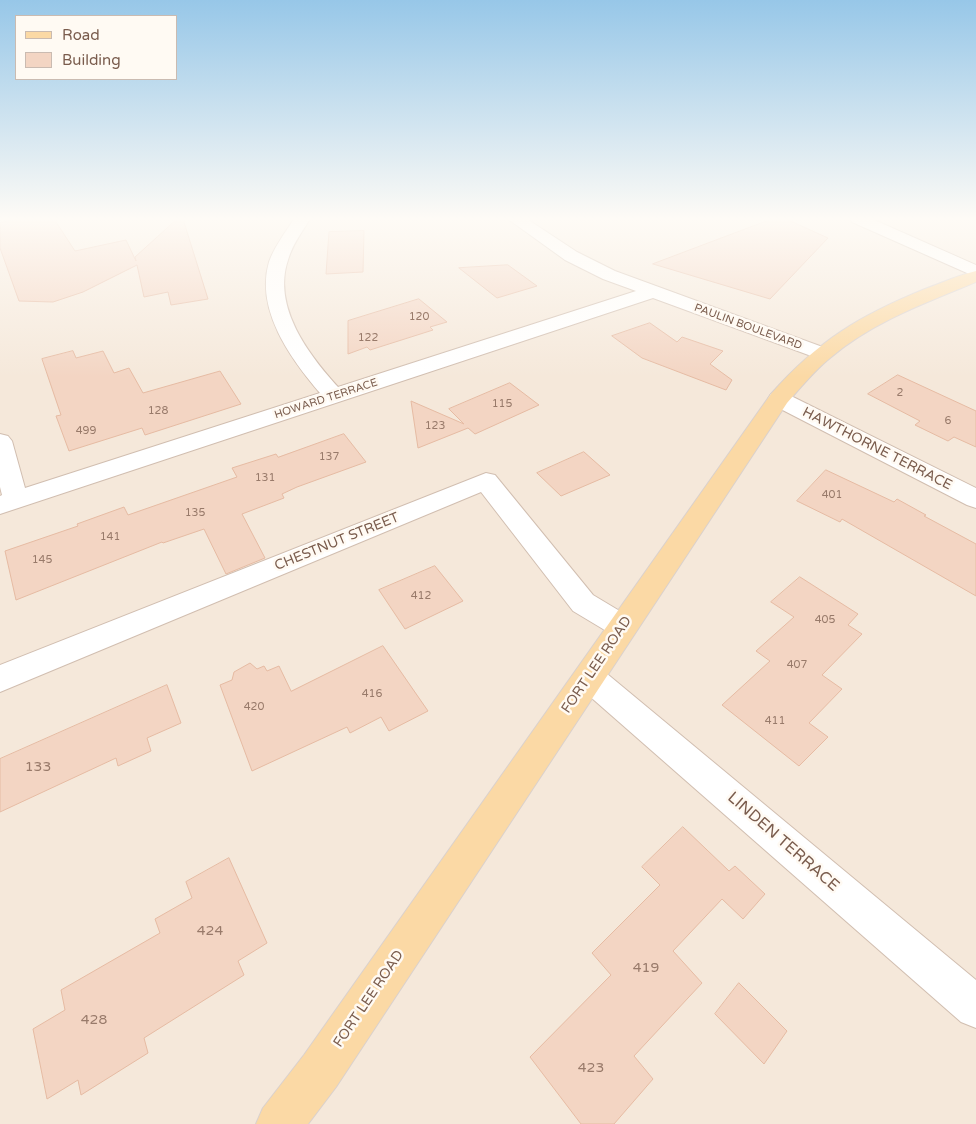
<!DOCTYPE html>
<style>
body{margin:0}
#map{position:relative;width:976px;height:1124px;overflow:hidden;background:#fdf6ec;font-family:"Varela Round",sans-serif}
canvas{display:block}
.legend{position:absolute;left:15px;top:15px;width:162px;height:65px;box-sizing:border-box;background:#fffaf3;border:1px solid #cabbb1;margin:0;padding:6px 9px;list-style:none;font-size:15px;color:#7a5c4d}
.legend li{display:flex;align-items:center;gap:10px;height:25px}
.legend b{width:25px;border:1px solid #cabbb1}
</style>
<div id="map">
<canvas width="976" height="1124"></canvas>
<ul class="legend">
<li><b style="height:6px;background:#fbd9a5"></b>Road</li>
<li><b style="height:14px;background:#f3d5c3"></b>Building</li>
</ul>
</div>
<script>
const ctx = document.querySelector('canvas').getContext('2d');
ctx.lineJoin = 'round';
function fillPath(path, color) { ctx.fillStyle = color; ctx.fill(path, 'evenodd'); }
function trace(path, color, width, dash) { ctx.strokeStyle = color; ctx.lineWidth = width; ctx.lineCap = dash ? 'butt' : 'round'; ctx.setLineDash(dash || []); ctx.stroke(path); }
function drawText(font, color, halo, rows, align = 'center') {
  ctx.font = font + ' "Varela Round",sans-serif'; ctx.lineWidth = 5; ctx.setLineDash([]); ctx.textBaseline = 'middle'; ctx.strokeStyle = halo; ctx.fillStyle = color; for (const [text, x, y, turn = 0] of rows) {
    ctx.save(); ctx.translate(x, y); ctx.rotate((+turn || 0) * Math.PI / 180); ctx.textAlign = isNaN(turn) ? turn : align; if (halo) ctx.strokeText(text, 0, 0); ctx.fillText(text, 0, 0); ctx.restore();
  }
}
fillPath(new Path2D(`
 M 0,219 L 976,219 L 976,1124 L 0,1124 Z`), '#f5e8da');
const building = new Path2D(`
 M 17,219 L 54,219 L 75,251 L 126,240 L 136,261 L 135,257 L 177,219 L 183,219 L 208,299 L 171,305 L 168,292 L 144,297 L 137,265 L 83,292 L 53,302 L 19,301 L 0,248 L 0,223 Z
 M 772,219 L 786,219 L 828,238 L 770,299 L 653,264 Z
 M 364,231 L 363,272 L 326,274 L 329,232 Z
 M 508,265 L 537,286 L 497,298 L 459,268 Z
 M 419,299 L 447,322 L 430,327 L 433,330 L 370,350 L 367,347 L 348,354 L 348,321 Z
 M 650,323 L 677,342 L 682,337 L 723,351 L 710,364 L 732,380 L 726,390 L 642,358 L 612,336 Z
 M 73,351 L 76,358 L 103,351 L 114,373 L 129,368 L 143,393 L 220,371 L 241,404 L 145,435 L 142,428 L 69,451 L 56,416 L 61,415 L 42,359 Z
 M 898,375 L 976,411 L 976,447 L 954,437 L 948,441 L 915,425 L 920,421 L 868,394 Z
 M 510,383 L 539,405 L 475,434 L 468,428 L 418,448 L 411,401 L 464,424 L 449,409 Z
 M 344,434 L 366,462 L 297,487 L 282,494 L 284,498 L 242,514 L 265,558 L 226,574 L 204,529 L 163,543 L 162,542 L 16,600 L 5,551 L 78,526 L 77,524 L 124,507 L 128,515 L 237,477 L 232,468 L 276,454 L 278,457 Z
 M 584,452 L 610,475 L 561,496 L 537,473 Z
 M 826,470 L 894,502 L 897,499 L 926,515 L 924,516 L 976,544 L 976,596 L 842,519 L 840,522 L 797,501 Z
 M 435,566 L 463,601 L 405,629 L 379,590 Z
 M 800,577 L 858,614 L 848,625 L 862,634 L 822,675 L 842,689 L 809,723 L 828,737 L 799,766 L 722,705 L 770,661 L 756,651 L 794,617 L 771,602 Z
 M 383,646 L 428,711 L 389,731 L 381,717 L 350,733 L 347,727 L 252,771 L 220,685 L 232,680 L 234,672 L 250,663 L 257,669 L 264,666 L 267,671 L 279,666 L 291,691 Z
 M 167,685 L 181,723 L 147,738 L 151,751 L 118,766 L 116,758 L 0,812 L 0,759 Z
 M 683,827 L 729,871 L 735,866 L 765,894 L 743,919 L 722,899 L 673,951 L 702,983 L 634,1056 L 653,1079 L 614,1124 L 581,1124 L 530,1057 L 611,975 L 592,953 L 660,885 L 642,867 Z
 M 229,858 L 267,943 L 238,961 L 244,975 L 144,1038 L 148,1053 L 81,1095 L 78,1080 L 47,1099 L 33,1029 L 65,1010 L 61,990 L 160,933 L 155,919 L 192,898 L 186,882 Z
 M 739,983 L 787,1031 L 764,1064 L 715,1014 Z`);
fillPath(building, '#f3d5c3');
trace(building, '#e6bba3', 1);
const minor = new Path2D(`
 M 294,219 L 310,219 C 302,232 292,245 288,260 C 272,307 309,355 338,387 L 636,291 L 603,279 L 565,260 L 508,219 L 527,219 L 577,252 L 615,271 L 828,349 L 831,353 L 828,357 L 821,359 L 814,357 L 653,298 L 0,514 L 0,496 L 2,495 L 0,487 L 0,434 L 8,436 L 12,441 L 25,488 L 320,393 C 291,359 255,310 269,262 C 274,247 285,233 294,219 Z
 M 850,219 L 872,219 L 976,265 L 976,277 L 852,222 Z
 M 779,392 L 787,394 L 976,488 L 976,508 L 967,505 L 771,404 L 768,399 L 771,394 Z
 M 486,473 L 495,475 L 593,595 L 633,619 L 638,627 L 633,635 L 623,639 L 613,635 L 573,611 L 481,492 L 0,692 L 0,665 Z
 M 589,664 L 600,668 L 976,980 L 976,1028 L 961,1022 L 578,686 L 573,677 L 578,668 Z`);
const major = new Path2D(`
 M 976,271 L 976,282 C 925,303 872,322 830,358 C 814,371 801,387 787,403 L 336,1087 L 308,1124 L 256,1124 L 263,1108 L 304,1055 L 771,394 C 819,340 859,316 925,289 C 942,283 959,275 976,271 Z`);
trace(minor, '#d1beb0', 2);
trace(major, '#dad1cd', 2);
fillPath(minor, '#fff');
fillPath(major, '#fbd9a5');
const sky = ctx.createLinearGradient(0, 0, 0, 377);
sky.addColorStop(0, '#97c7e8');
sky.addColorStop(0.58, '#fefbf6');
sky.addColorStop(1, '#fefbf600');
ctx.fillStyle = sky;
ctx.fillRect(0, 0, 976, 377);
drawText('11px', '#987a6a', null, [
 ["120",419,317],
 ["122",368,338],
 ["2",900,393],
 ["115",502,404],
 ["128",158,411],
 ["6",948,421],
 ["123",435,426],
 ["499",86,431],
 ["137",329,457],
 ["131",265,478],
 ["401",832,495],
 ["135",195,513],
 ["141",110,537],
 ["145",42,560],
 ["412",421,596],
 ["405",825,620],
 ["407",797,665],
 ["416",372,694],
 ["420",254,707],
 ["411",775,721]
]);
drawText('11px', '#7a5c4d', '#fffaf3', [
 ["PAULIN BOULEVARD",748,327,20],
 ["HOWARD TERRACE",326,399,-18]
]);
drawText('14px', '#7a5c4d', '#fffaf3', [
 ["HAWTHORNE TERRACE",877,449,27],
 ["CHESTNUT STREET",337,542,-22],
 ["FORT LEE ROAD",597,665,-56],
 ["FORT LEE ROAD",369,999,-56]
]);
drawText('14px', '#987a6a', null, [
 ["133",38,767],
 ["424",210,931],
 ["419",646,968],
 ["428",94,1020],
 ["423",591,1068]
]);
drawText('16px', '#7a5c4d', '#fffaf3', [
 ["LINDEN TERRACE",783,842,41]
]);
</script>
